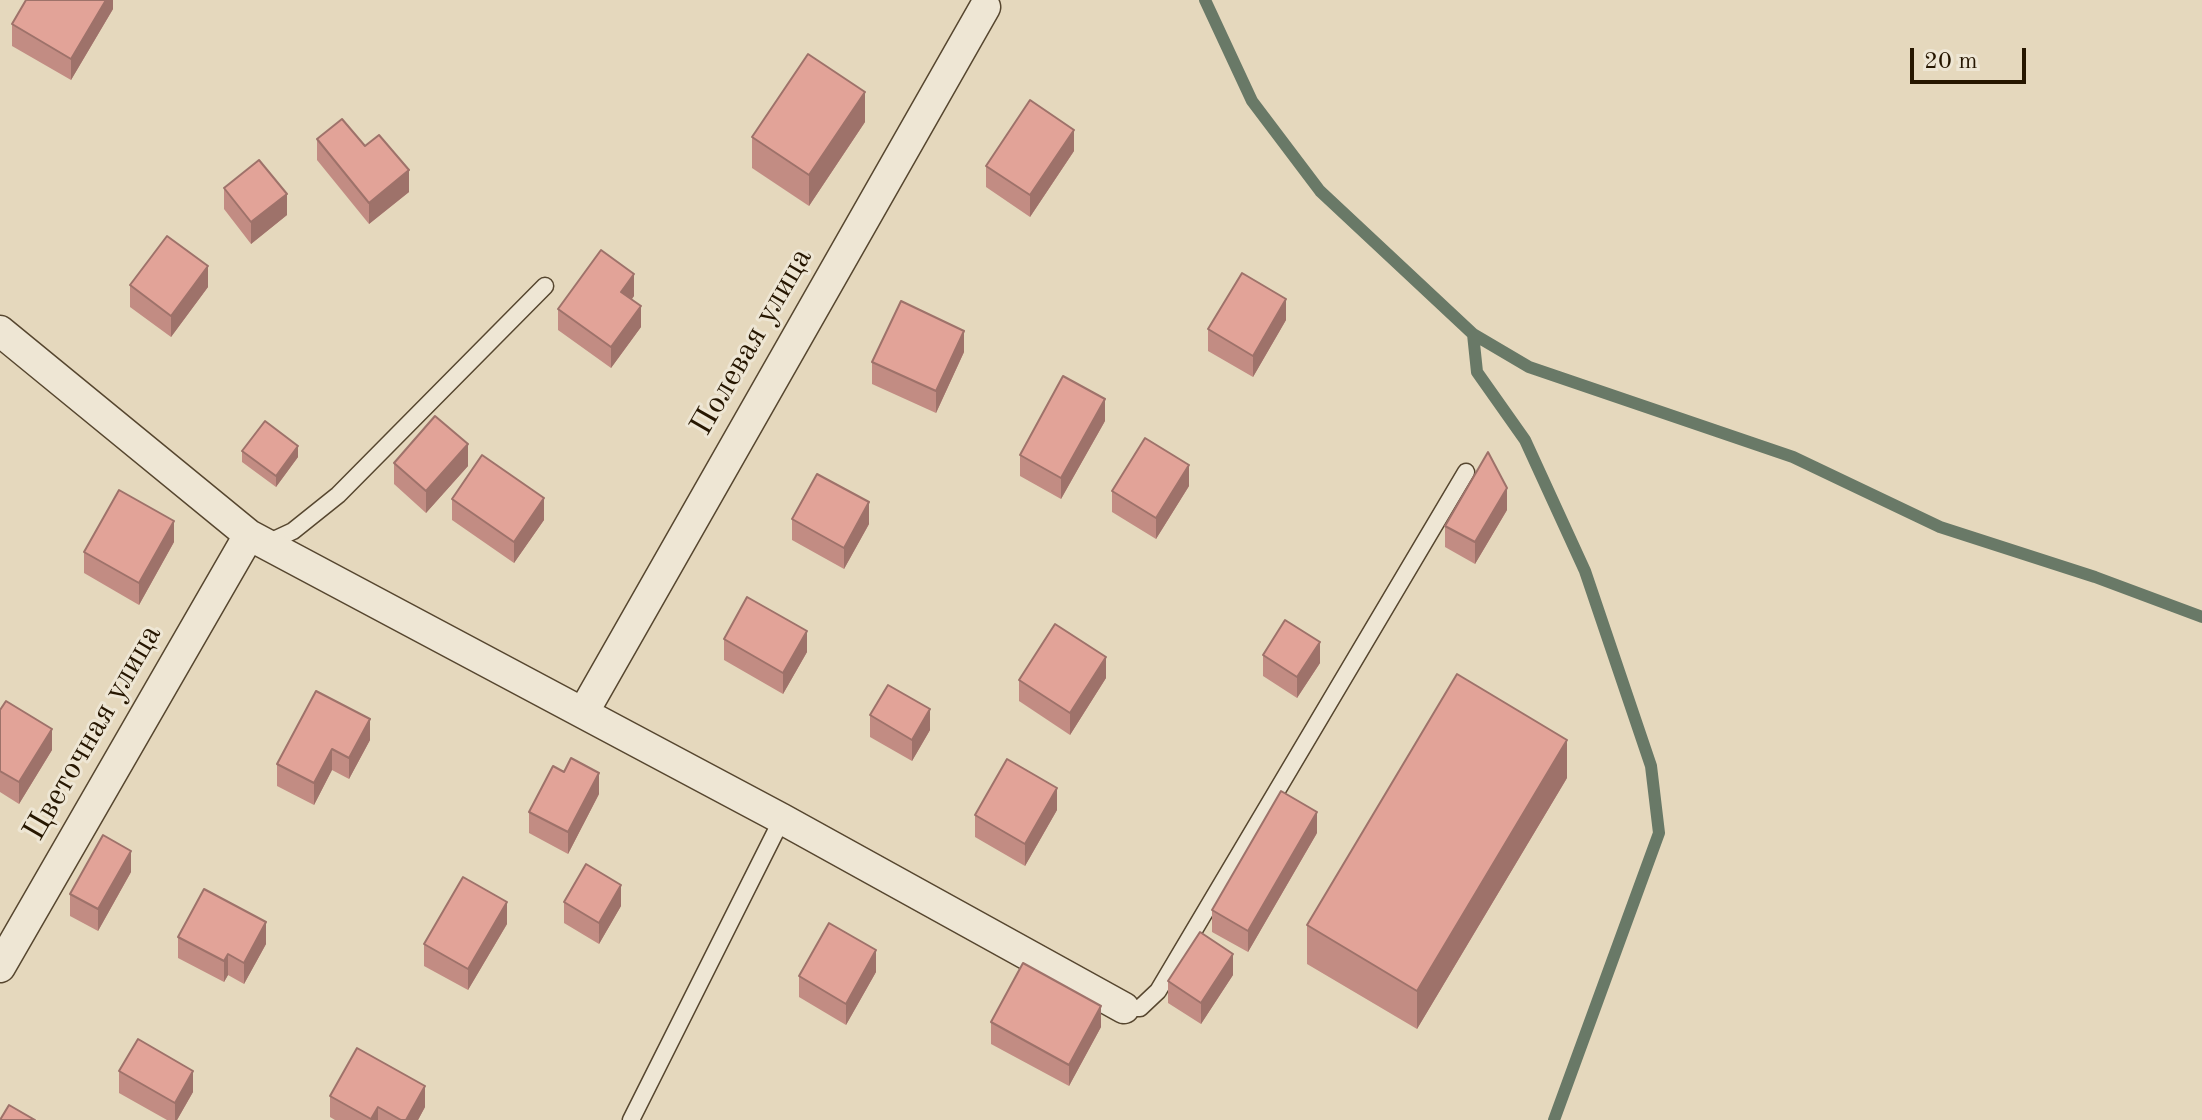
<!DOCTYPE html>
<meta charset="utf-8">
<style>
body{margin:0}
#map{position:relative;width:2202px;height:1120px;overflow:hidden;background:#e5d8bd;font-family:"Old Standard TT",serif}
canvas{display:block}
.scale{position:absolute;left:1910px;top:48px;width:116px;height:36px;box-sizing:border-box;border:4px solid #261600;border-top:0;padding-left:10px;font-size:24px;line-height:28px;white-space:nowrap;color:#261600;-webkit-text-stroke:6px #eee6d4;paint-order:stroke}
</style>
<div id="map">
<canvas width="2202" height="1120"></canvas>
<div class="scale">20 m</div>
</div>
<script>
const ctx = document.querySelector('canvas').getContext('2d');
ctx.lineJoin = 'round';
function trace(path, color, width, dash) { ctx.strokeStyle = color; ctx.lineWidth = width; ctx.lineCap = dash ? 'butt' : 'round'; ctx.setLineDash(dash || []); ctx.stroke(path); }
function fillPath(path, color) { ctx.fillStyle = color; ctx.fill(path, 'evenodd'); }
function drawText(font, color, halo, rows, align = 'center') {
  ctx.font = font + ' "Old Standard TT",serif'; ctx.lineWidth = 6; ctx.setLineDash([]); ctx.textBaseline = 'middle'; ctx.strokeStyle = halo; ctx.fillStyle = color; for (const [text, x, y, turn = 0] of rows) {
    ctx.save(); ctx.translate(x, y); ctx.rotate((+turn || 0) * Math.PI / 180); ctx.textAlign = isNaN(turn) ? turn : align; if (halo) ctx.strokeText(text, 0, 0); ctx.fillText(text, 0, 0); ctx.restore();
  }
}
trace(new Path2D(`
 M 1205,0 L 1252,101 L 1320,191 L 1473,334 L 1529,367 L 1793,457 L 1940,527 L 2095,577 L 2202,617
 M 1473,334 L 1477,372 L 1525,440 L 1585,571 L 1651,766 L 1659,833 L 1554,1120`), '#697967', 12);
const lane = new Path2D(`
 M 265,544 L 293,531 L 338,495 L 545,286
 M 1124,1008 L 1140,1008 L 1158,991 L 1466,472
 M 631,1120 L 782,819`);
const street = new Path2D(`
 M 0,331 L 249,535 L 782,819 L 1124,1008
 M 583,713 L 985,7
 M 0,967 L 249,535`);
trace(lane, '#56462f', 19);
trace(street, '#56462f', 33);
trace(lane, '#eee6d4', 16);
trace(street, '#eee6d4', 30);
fillPath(new Path2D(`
 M 113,0 L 113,9 L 71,80 L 12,46 L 12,24 Z
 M 865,122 L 809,206 L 752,168 L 752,137 Z
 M 317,139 L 409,192 L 369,224 L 317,160 Z
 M 1074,151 L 1030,217 L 986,187 L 986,166 Z
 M 224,188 L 287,215 L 251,244 L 224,209 Z
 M 130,285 L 208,287 L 171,337 L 130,307 Z
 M 634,296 L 632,299 L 641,327 L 611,368 L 558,330 L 558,309 Z
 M 1286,320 L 1253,377 L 1208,351 L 1208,329 Z
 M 964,352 L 936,413 L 872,384 L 872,362 Z
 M 1105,421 L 1061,499 L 1020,476 L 1020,455 Z
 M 242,451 L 298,457 L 276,487 L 242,462 Z
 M 394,463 L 468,466 L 426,513 L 394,484 Z
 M 1189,486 L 1156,539 L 1112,512 L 1112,491 Z
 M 452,499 L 544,520 L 514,563 L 452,520 Z
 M 1507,510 L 1475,564 L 1445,547 L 1445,526 Z
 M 792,519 L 869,524 L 844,569 L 792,540 Z
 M 174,542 L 139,605 L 84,573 L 84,552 Z
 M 724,639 L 807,652 L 783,694 L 724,660 Z
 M 1263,655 L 1320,663 L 1297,698 L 1263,676 Z
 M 1106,678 L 1070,735 L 1019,701 L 1019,680 Z
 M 316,691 L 370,740 L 349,779 L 332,770 L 314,805 L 277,786 L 277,764 Z
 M 0,710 L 52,750 L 19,804 L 0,792 Z
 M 870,715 L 930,730 L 912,761 L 870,737 Z
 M 1567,778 L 1417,1029 L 1307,964 L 1307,925 Z
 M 599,794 L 568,854 L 529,833 L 529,812 Z
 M 1057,810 L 1025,866 L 975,837 L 975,815 Z
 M 1317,833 L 1248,952 L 1212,932 L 1212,910 Z
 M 131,872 L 98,931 L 70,916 L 70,894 Z
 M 564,902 L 621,906 L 599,944 L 564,923 Z
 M 507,924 L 468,990 L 424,966 L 424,944 Z
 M 178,937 L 266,944 L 244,984 L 228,975 L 224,982 L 178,958 Z
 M 876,972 L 846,1025 L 799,997 L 799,976 Z
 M 1233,975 L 1201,1024 L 1168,1003 L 1168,981 Z
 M 991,1022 L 1101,1027 L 1069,1086 L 991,1044 Z
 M 119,1071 L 193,1092 L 177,1120 L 167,1120 L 119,1093 Z
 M 330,1096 L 425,1107 L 418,1120 L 335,1120 L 330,1117 Z`), '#c28c83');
fillPath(new Path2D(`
 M 106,0 L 113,0 L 113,9 L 71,80 L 71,59 Z
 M 865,92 L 865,122 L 809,206 L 809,175 Z
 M 1074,130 L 1074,151 L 1030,217 L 1030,195 Z
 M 409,170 L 409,192 L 369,224 L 369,203 Z
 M 287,194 L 287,215 L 251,244 L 251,222 Z
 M 208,266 L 208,287 L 171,337 L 171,316 Z
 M 634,274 L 634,296 L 621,313 L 621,292 Z
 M 1286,299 L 1286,320 L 1253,377 L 1253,356 Z
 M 641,306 L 641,327 L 611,368 L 611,347 Z
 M 964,331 L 964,352 L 936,413 L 936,391 Z
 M 1105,399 L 1105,421 L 1061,499 L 1061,478 Z
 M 468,444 L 468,466 L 426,513 L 426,491 Z
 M 298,446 L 298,457 L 276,487 L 276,476 Z
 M 1189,465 L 1189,486 L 1156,539 L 1156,518 Z
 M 1507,488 L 1507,510 L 1475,564 L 1475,542 Z
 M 544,498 L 544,520 L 514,563 L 514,542 Z
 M 869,502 L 869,524 L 844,569 L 844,548 Z
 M 174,521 L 174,542 L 139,605 L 139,583 Z
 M 807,631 L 807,652 L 783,694 L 783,673 Z
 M 1320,642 L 1320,663 L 1297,698 L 1297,677 Z
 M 1106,657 L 1106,678 L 1070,735 L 1070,713 Z
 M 930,709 L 930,730 L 912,761 L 912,740 Z
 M 370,719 L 370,740 L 349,779 L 349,758 Z
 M 52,729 L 52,750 L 19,804 L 19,782 Z
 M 1567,740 L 1567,778 L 1417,1029 L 1417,991 Z
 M 332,749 L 332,770 L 314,805 L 314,783 Z
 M 599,773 L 599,794 L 568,854 L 568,832 Z
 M 1057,788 L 1057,810 L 1025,866 L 1025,844 Z
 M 1317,812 L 1317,833 L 1248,952 L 1248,931 Z
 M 131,851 L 131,872 L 98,931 L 98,909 Z
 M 621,885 L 621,906 L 599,944 L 599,923 Z
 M 507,902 L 507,924 L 468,990 L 468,969 Z
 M 266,922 L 266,944 L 244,984 L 244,963 Z
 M 876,950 L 876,972 L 846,1025 L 846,1004 Z
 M 228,954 L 228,975 L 224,982 L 224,961 Z
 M 1233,954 L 1233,975 L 1201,1024 L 1201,1003 Z
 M 1101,1006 L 1101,1027 L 1069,1086 L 1069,1065 Z
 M 193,1071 L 193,1092 L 177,1120 L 175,1120 L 175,1103 Z
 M 425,1086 L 425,1107 L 418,1120 L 406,1120 Z
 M 378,1107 L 378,1120 L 371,1120 L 371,1119 Z`), '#9e726a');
const building = new Path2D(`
 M 26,0 L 106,0 L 71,59 L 12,24 Z
 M 808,54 L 865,92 L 809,175 L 752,137 Z
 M 1030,100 L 1074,130 L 1030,195 L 986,166 Z
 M 342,119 L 365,146 L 379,135 L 409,170 L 369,203 L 317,139 Z
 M 259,160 L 287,194 L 251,222 L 224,188 Z
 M 167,236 L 208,266 L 171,316 L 130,285 Z
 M 601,250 L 634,274 L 621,292 L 641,306 L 611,347 L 558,309 Z
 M 1242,273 L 1286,299 L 1253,356 L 1208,329 Z
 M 901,301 L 964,331 L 936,391 L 872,362 Z
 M 1063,376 L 1105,399 L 1061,478 L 1020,455 Z
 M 435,416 L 468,444 L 426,491 L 394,463 Z
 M 265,421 L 298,446 L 276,476 L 242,451 Z
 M 1145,438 L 1189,465 L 1156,518 L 1112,491 Z
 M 1488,452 L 1507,488 L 1475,542 L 1445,526 Z
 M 482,455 L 544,498 L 514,542 L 452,499 Z
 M 817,474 L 869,502 L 844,548 L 792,519 Z
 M 119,490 L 174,521 L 139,583 L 84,552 Z
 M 747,597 L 807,631 L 783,673 L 724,639 Z
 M 1285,620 L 1320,642 L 1297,677 L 1263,655 Z
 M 1055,624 L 1106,657 L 1070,713 L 1019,680 Z
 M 1457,674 L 1567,740 L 1417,991 L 1307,925 Z
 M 888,685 L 930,709 L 912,740 L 870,715 Z
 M 316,691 L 370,719 L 349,758 L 332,749 L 314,783 L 277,764 Z
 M 6,701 L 52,729 L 19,782 L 0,771 L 0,710 Z
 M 571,758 L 599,773 L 568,832 L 529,812 L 553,766 L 564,772 Z
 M 1007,759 L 1057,788 L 1025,844 L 975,815 Z
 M 1281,791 L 1317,812 L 1248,931 L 1212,910 Z
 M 103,835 L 131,851 L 98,909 L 70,894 Z
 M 586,864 L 621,885 L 599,923 L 564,902 Z
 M 463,877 L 507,902 L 468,969 L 424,944 Z
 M 204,889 L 266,922 L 244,963 L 228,954 L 224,961 L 178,937 Z
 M 829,923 L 876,950 L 846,1004 L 799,976 Z
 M 1200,932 L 1233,954 L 1201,1003 L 1168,981 Z
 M 1023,963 L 1101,1006 L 1069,1065 L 991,1022 Z
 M 138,1039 L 193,1071 L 175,1103 L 119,1071 Z
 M 357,1048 L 425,1086 L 406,1120 L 401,1120 L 378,1107 L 371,1119 L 330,1096 Z
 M 9,1105 L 35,1120 L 0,1120 Z`);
fillPath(building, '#e2a398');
trace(building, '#9e726a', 2);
drawText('32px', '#261600', '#eee6d4', [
 ["Полевая улица",752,342,-60],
 ["Цветочная улица",93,733,-60]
]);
</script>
